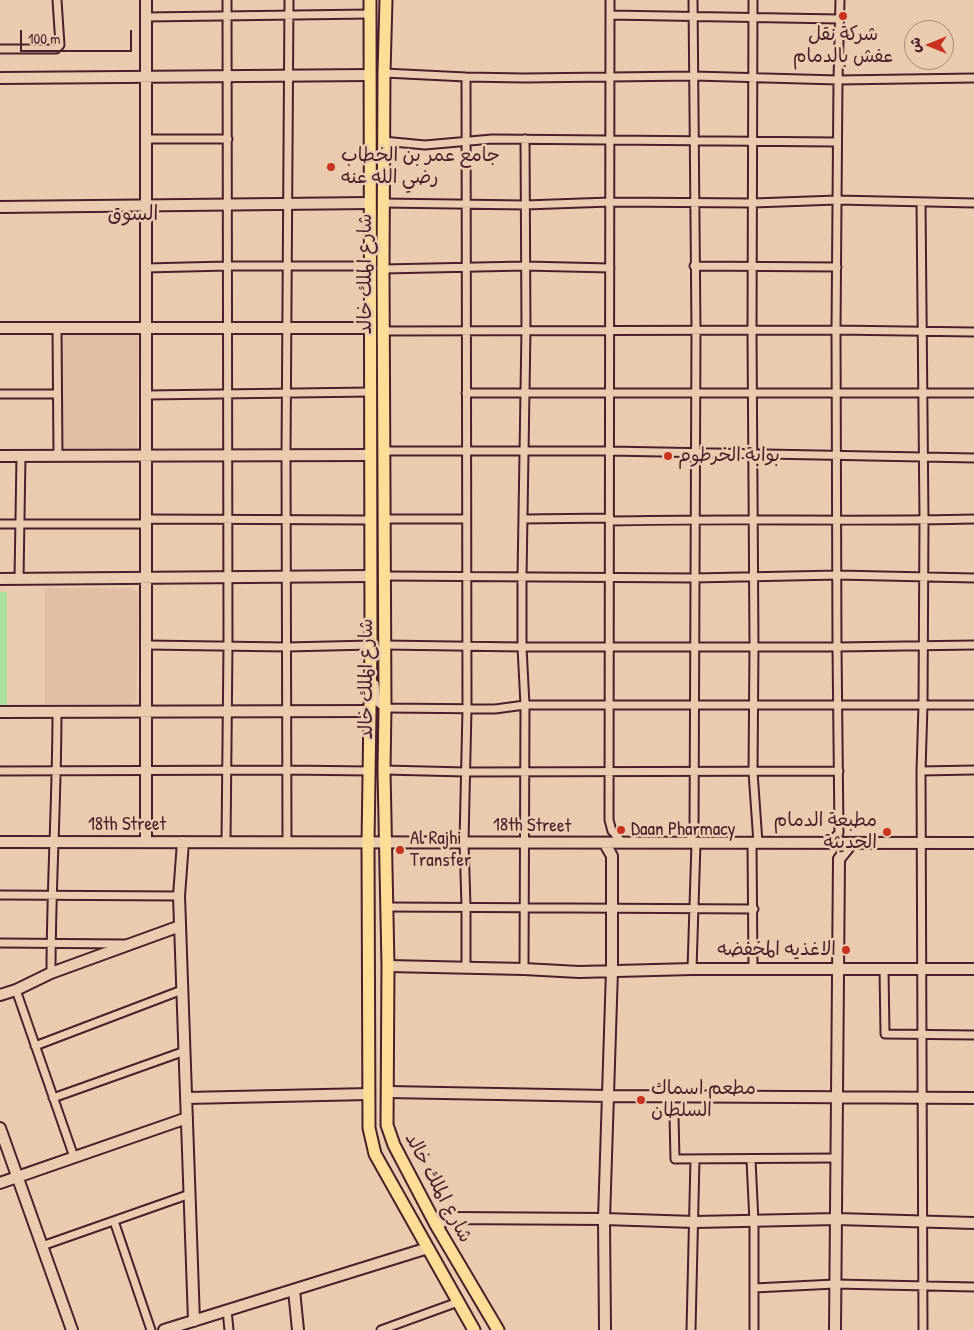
<!DOCTYPE html>
<meta charset="utf-8">
<style>
body{margin:0}
#map{position:relative;width:974px;height:1330px;overflow:hidden;background:#e9ccb0;font-family:"Patrick Hand","Playpen Sans Arabic",sans-serif}
canvas{display:block}
.north{position:absolute;left:904px;top:20px;width:50px;height:50px;box-sizing:border-box;background:#e9ccb0;border:1px solid #a9877b;border-radius:50%;rotate:270deg;font-size:14px;font-weight:700;line-height:20px;text-align:center;color:#4a1f2b}
.north::after{content:'';display:block;margin:auto;width:18px;height:22px;background:#c8321e;clip-path:polygon(50% 0,100% 100%,50% 72%,0 100%)}
.scale{position:absolute;left:20px;top:30px;width:112px;height:22px;box-sizing:border-box;border:2px solid #4a1f2b;border-top:0;padding-left:6px;font-size:15px;line-height:18px;white-space:nowrap;color:#4a1f2b;-webkit-text-stroke:4px #e9ccb0;paint-order:stroke}
</style>
<div id="map">
<canvas width="974" height="1330"></canvas>
<div class="north">ش</div>
<div class="scale">100 m</div>
</div>
<script>
const ctx = document.querySelector('canvas').getContext('2d');
ctx.lineJoin = 'round';
function fillPath(path, color) { ctx.fillStyle = color; ctx.fill(path, 'evenodd'); }
function trace(path, color, width, dash) { ctx.strokeStyle = color; ctx.lineWidth = width; ctx.lineCap = dash ? 'butt' : 'round'; ctx.setLineDash(dash || []); ctx.stroke(path); }
function drawText(font, color, halo, rows, align = 'center') {
  ctx.font = font + ' "Patrick Hand","Playpen Sans Arabic",sans-serif'; ctx.lineWidth = 5; ctx.setLineDash([]); ctx.textBaseline = 'middle'; ctx.strokeStyle = halo; ctx.fillStyle = color; for (const [text, x, y, turn = 0] of rows) {
    ctx.save(); ctx.translate(x, y); ctx.rotate((+turn || 0) * Math.PI / 180); ctx.textAlign = isNaN(turn) ? turn : align; if (halo) ctx.strokeText(text, 0, 0); ctx.fillText(text, 0, 0); ctx.restore();
  }
}
fillPath(new Path2D(`
 M 133,333 L 138,337 L 137,447 L 129,451 L 66,451 L 63,449 L 62,336 L 64,334 Z
 M 45,588 L 131,588 L 136,591 L 139,597 L 136,701 L 132,704 L 45,704 Z`), '#e1bea5');
fillPath(new Path2D(`
 M 0,592 L 7,592 L 7,705 L 0,705 Z`), '#acde9e');
const street = new Path2D(`
 M 610,0 L 609,820 L 612,831 L 623,843
 M 753,0 L 752,331 L 754,646 L 753,772 L 758,843
 M 610,15 L 839,19
 M 146,17 L 370,14
 M 0,49 L 56,49 L 60,45 L 57,0
 M 384,73 L 466,77 L 524,78 L 694,76 L 838,80 L 974,78
 M 146,139 L 228,139
 M 383,141 L 425,145 L 492,139 L 837,142
 M 921,202 L 924,520 L 923,705 L 921,771 L 923,1330
 M 383,203 L 525,205 L 610,202 L 753,203 L 837,200 L 974,203
 M 694,266 L 837,267
 M 145,268 L 227,266 L 370,266
 M 383,269 L 525,266 L 610,268
 M 57,328 L 58,456
 M 384,331 L 836,330 L 974,332
 M 466,393 L 974,393
 M 0,394 L 57,394
 M 147,395 L 370,392
 M 384,451 L 610,451 L 974,458
 M 147,519 L 370,520
 M 384,519 L 466,519
 M 523,519 L 610,518
 M 610,521 C 731,518 853,522 974,519
 M 0,524 L 147,524
 M 385,576 L 694,578 L 838,575 L 974,578
 M 19,579 L 21,456
 M 147,645 L 287,647 L 371,645 L 372,649
 M 385,645 L 522,647 L 837,647 L 974,645
 M 375,684 L 377,702 L 385,708 L 495,709 L 525,705 L 974,705
 M 384,770 L 466,772 L 839,771
 M 0,771 L 287,770 L 370,771
 M 921,771 L 974,770
 M 226,842 L 228,645 L 227,0
 M 287,842 L 286,455 L 289,0
 M 689,843 L 694,832 L 696,330 L 693,0
 M 752,843 L 753,969
 M 828,843 L 839,833 L 837,647 L 836,330 L 838,80 L 840,0
 M 0,895 L 179,896
 M 387,907 L 754,909
 M 0,943 L 125,944
 M 466,968 L 466,906 L 464,842 L 467,709 L 466,77
 M 524,969 L 525,705 L 522,647 L 522,577 L 526,330 L 525,139
 M 692,969 L 696,843
 M 884,969 L 885,1034 L 974,1035
 M 51,973 C 51,886 57,799 57,712
 M 16,990 L 74,1157
 M 35,1046 L 182,990
 M 53,1098 L 185,1051
 M 674,1115 L 675,1159 L 837,1158
 M 751,1160 L 754,1222 L 754,1330
 M 114,1221 L 151,1330
 M 42,1246 L 190,1194
 M 754,1288 L 835,1284 L 974,1287
 M 227,1310 L 229,1330
 M 381,1330 L 458,1302
 M 691,1330 L 695,1159`);
const secondary = new Path2D(`
 M 0,78 L 370,75
 M 0,207 L 370,203
 M 0,328 L 370,328
 M 0,456 L 370,455
 M 0,579 L 371,576
 M 0,712 L 370,711
 M 0,842 L 974,843
 M 146,842 L 146,0
 M 183,842 L 179,896 L 194,1321
 M 388,966 L 524,969 L 579,972 L 692,969 L 974,969
 M 0,995 L 16,990 L 51,973 L 180,926
 M 388,1092 L 607,1096 L 974,1098
 M 186,1098 L 369,1094
 M 0,1128 L 72,1330
 M 0,1183 L 187,1118
 M 436,1225 L 450,1218 L 604,1219 L 695,1222 L 837,1219 L 974,1223
 M 294,1290 L 298,1330
 M 164,1330 L 428,1248
 M 605,1330 L 604,1219 L 612,970 L 612,856 L 605,844
 M 835,1330 L 839,859 L 852,843`);
const primary = new Path2D(`
 M 370,0 L 371,645 L 368,843 L 369,1128 L 375,1154 L 474,1330
 M 386,0 L 384,73 L 383,269 L 385,708 L 384,770 L 388,966 L 387,1125 L 394,1145 L 436,1225 L 498,1330`);
trace(street, '#4a1f2b', 11);
trace(secondary, '#4a1f2b', 14);
trace(primary, '#4a1f2b', 15);
trace(street, '#e9ccb0', 7);
trace(secondary, '#e9ccb0', 10);
trace(primary, '#fedd96', 11);
for (const [x, y, r, color] of [
 [843,16,5,"#c8321e"],
 [331,167,5,"#c8321e"],
 [668,456,5,"#c8321e"],
 [621,830,5,"#c8321e"],
 [887,832,5,"#c8321e"],
 [400,850,5,"#c8321e"],
 [846,950,5,"#c8321e"],
 [641,1100,5,"#c8321e"]
]) { const dot = new Path2D(); dot.arc(x, y, r, 0, 2 * Math.PI); ctx.fillStyle = color; ctx.fill(dot); trace(dot, '#e9ccb0', 2); }
drawText('19px', '#4a1f2b', '#e9ccb0', [
 ["شركة نقل",843,35,"center"],
 ["عفش بالدمام",843,57,"center"],
 ["جامع عمر بن الخطاب",341,156],
 ["رضي الله عنه",341,178],
 ["بوابة الخرطوم",678,456],
 ["مطبعة الدمام",877,821,"right"],
 ["الحديثة",877,843,"right"],
 ["Daan Pharmacy",631,830],
 ["Al Rajhi",410,839],
 ["Transfer",410,861],
 ["الاغذيه المخفضه",836,950,"right"],
 ["مطعم اسماك",651,1089],
 ["السلطان",651,1111]
], 'left');
drawText('19px', '#4a1f2b', '#e9ccb0', [
 ["شارع الملك خالد",366,274,-90],
 ["شارع الملك خالد",367,679,-90],
 ["18th Street",127,825],
 ["18th Street",532,826,1],
 ["شارع الملك خالد",438,1188,62]
]);
drawText('20px', '#4a1f2b', '#e9ccb0', [
 ["السوق",133,215]
]);
</script>
